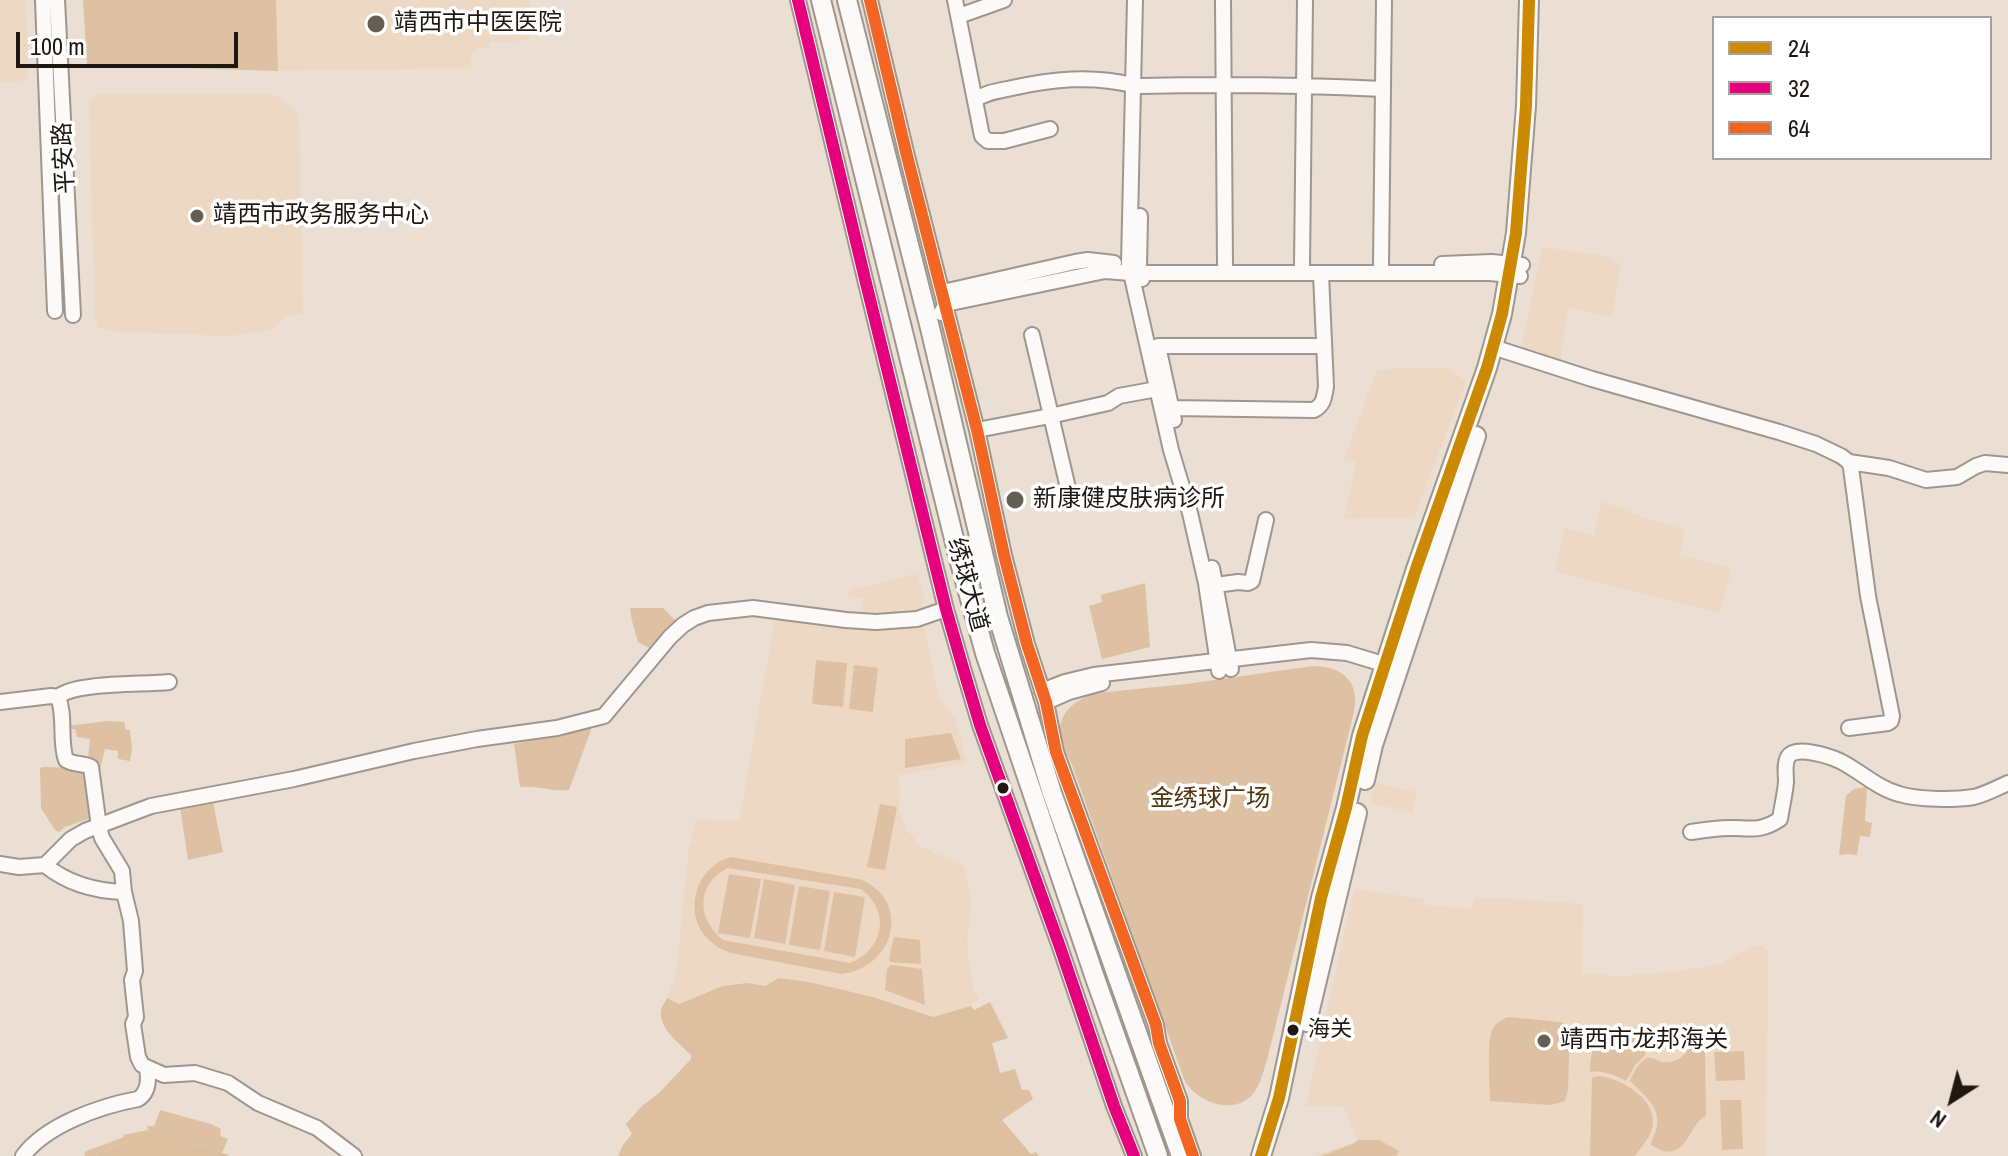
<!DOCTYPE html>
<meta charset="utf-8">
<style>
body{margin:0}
#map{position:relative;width:2008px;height:1156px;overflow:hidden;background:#eadfd2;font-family:"Archivo Narrow",sans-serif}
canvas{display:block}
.legend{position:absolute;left:1712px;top:16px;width:280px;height:144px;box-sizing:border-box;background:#fff;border:2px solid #a5a39f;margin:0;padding:10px 14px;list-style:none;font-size:24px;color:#1f1810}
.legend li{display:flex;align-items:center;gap:16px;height:40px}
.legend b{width:40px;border:2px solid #a5a39f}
.north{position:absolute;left:1912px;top:1060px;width:80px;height:80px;-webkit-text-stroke:6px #fff;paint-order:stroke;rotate:216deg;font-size:22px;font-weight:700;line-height:32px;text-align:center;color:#1f1810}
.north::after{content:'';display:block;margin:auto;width:28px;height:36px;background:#1f1810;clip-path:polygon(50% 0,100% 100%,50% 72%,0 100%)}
.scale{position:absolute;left:16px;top:32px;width:222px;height:36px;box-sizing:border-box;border:4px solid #1f1810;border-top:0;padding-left:10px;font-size:24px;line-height:28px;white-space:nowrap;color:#1f1810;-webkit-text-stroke:6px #fff;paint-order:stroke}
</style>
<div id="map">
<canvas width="2008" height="1156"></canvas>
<ul class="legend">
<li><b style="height:10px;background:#cc8a03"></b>24</li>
<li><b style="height:10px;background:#e5007d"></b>32</li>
<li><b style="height:10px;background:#f26522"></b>64</li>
</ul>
<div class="north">N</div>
<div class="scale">100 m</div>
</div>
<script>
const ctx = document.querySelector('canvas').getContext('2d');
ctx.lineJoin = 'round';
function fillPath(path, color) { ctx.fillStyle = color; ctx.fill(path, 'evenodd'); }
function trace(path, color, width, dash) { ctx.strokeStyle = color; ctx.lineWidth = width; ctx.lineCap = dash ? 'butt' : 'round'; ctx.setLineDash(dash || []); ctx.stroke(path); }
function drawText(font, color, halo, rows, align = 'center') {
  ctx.font = font + ' "Archivo Narrow","Noto Sans SC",sans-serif'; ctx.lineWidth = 7; ctx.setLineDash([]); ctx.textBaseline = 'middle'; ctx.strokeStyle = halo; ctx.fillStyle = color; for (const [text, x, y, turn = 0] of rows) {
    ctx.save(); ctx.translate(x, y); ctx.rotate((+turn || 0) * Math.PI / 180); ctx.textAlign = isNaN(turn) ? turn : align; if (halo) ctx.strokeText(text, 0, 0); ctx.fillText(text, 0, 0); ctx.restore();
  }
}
fillPath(new Path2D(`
 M 0,0 L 26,0 L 28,77 L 22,81 L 0,82 Z
 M 276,0 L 530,0 L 529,40 L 489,42 L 489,48 L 478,48 L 471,54 L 471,68 L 278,71 Z
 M 99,94 L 271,94 L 279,97 L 296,110 L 299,119 L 303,313 L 285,317 L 272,330 L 230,336 L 108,331 L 98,327 L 95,316 L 89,105 L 92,98 Z
 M 1542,247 L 1603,256 L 1621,264 L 1612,317 L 1568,307 L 1560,363 L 1524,350 L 1522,346 Z
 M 1404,368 L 1448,368 L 1466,381 L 1414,517 L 1344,519 L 1356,462 L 1344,459 L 1377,370 Z
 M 1602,501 L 1642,517 L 1682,529 L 1684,531 L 1680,554 L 1681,556 L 1730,568 L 1731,571 L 1720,613 L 1557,572 L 1555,570 L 1565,528 L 1594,536 Z
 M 917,573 L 924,599 L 920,612 L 862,618 L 863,598 L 848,596 L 850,588 L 865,587 Z
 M 777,616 L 918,625 L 923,626 L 925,631 L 939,697 L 955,719 L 967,763 L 899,775 L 900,813 L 907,830 L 921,847 L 964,866 L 971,898 L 970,922 L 967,936 L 968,954 L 973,989 L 979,999 L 971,1006 L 933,1017 L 873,997 L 809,982 L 765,986 L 747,983 L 723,986 L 679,1004 L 667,998 L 675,979 L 677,964 L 689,845 L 691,843 L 695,820 L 739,821 L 774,624 Z
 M 1375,783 L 1416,792 L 1413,813 L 1371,803 Z
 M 1354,889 L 1424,899 L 1425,905 L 1472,909 L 1474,899 L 1495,898 L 1583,904 L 1582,974 L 1623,976 L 1680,971 L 1720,964 L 1751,947 L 1764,945 L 1764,950 L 1768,950 L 1766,1156 L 1313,1156 L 1356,1142 L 1357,1139 L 1344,1107 L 1306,1106 Z`), '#ecd8c3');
fillPath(new Path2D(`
 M 83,0 L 276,0 L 278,71 L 87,65 Z
 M 1145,583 L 1150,647 L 1102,659 L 1089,606 L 1102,602 L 1101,595 Z
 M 630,608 L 663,608 L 676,621 L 674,625 L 653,650 L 638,642 L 632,621 Z
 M 816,660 L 847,663 L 843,707 L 812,704 Z
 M 854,665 L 878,668 L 873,712 L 849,709 Z
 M 1313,666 C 1342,666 1360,681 1354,712 L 1267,1060 C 1263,1072 1259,1093 1246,1100 C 1225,1114 1193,1098 1184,1079 L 1072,765 C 1068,757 1063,749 1061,741 C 1055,715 1074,699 1097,693 L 1186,684 Z
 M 108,721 L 124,722 L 126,730 L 130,730 L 132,749 L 130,761 L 118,759 L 118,751 L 105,749 L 100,770 L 97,765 L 88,760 L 90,739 L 77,737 L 75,729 L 66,729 L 66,726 Z
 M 590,726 L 591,730 L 569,790 C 553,792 537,785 520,787 L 514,744 L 560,735 Z
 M 951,733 L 961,759 L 905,768 L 905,739 Z
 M 43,767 L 78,768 L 86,772 L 92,820 L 88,819 L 65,827 L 59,832 L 55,830 L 41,808 L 40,768 Z
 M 1867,787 L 1865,821 L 1872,823 L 1870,837 L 1860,836 L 1857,855 L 1846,854 L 1839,855 L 1846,796 L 1854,789 Z
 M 213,802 L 223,852 L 188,860 L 180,807 Z
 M 880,804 L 897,807 L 885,870 L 867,867 Z
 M 731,857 L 859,879 C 912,899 896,968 841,974 L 731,953 C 723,950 716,947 709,940 C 682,914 695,867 731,857 ZM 728,868 L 861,889 C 891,911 884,950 850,963 L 723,940 C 697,919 695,884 728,868 Z
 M 729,874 L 761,879 L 750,938 L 718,933 Z
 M 764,879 L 795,885 L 785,944 L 754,938 Z
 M 799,886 L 830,891 L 820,950 L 789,945 Z
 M 834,892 L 865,897 L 855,957 L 824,951 Z
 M 894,937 L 920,940 L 921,964 L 890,962 L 889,958 Z
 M 891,965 L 922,969 L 925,1005 L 885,990 L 887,969 Z
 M 1509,1017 L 1559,1022 L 1567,1024 L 1570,1028 L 1568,1090 L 1565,1101 L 1551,1105 L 1490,1101 C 1490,1085 1486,1041 1493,1028 C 1497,1022 1502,1019 1509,1017 Z
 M 1695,1036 L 1728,1037 L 1728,1046 L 1705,1048 L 1706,1116 C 1689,1123 1689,1156 1663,1151 C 1659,1149 1655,1147 1651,1145 C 1652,1138 1656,1133 1657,1126 C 1661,1107 1642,1093 1630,1081 C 1633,1074 1641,1057 1650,1058 C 1655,1058 1658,1061 1663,1062 C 1681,1064 1689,1051 1695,1036 Z
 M 1638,1037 L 1640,1046 L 1646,1054 L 1635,1065 L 1626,1081 C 1614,1075 1603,1070 1590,1072 C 1590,1033 1606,1038 1638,1037 Z
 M 1744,1051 L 1745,1080 L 1716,1081 L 1714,1052 Z
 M 1598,1076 C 1621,1078 1660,1100 1652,1129 C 1649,1139 1641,1147 1635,1156 L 1590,1156 L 1592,1078 Z
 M 1720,1100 L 1741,1100 L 1743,1149 L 1722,1150 Z
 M 160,1110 L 211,1124 L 221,1129 L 220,1136 L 228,1139 L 222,1153 L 211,1148 L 189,1143 L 177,1134 L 166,1131 L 151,1131 L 95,1156 L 85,1156 L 84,1152 L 124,1137 L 123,1135 L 148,1130 L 147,1126 L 154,1126 Z
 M 1358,1140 L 1379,1140 L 1399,1151 L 1396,1156 L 1321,1156 L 1355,1143 Z`), '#ddc1a2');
fillPath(new Path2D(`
 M 779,978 L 809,982 L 873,997 L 933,1017 L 971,1006 L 974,1010 L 990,1002 L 1008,1038 L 992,1043 L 1000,1073 L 1015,1069 L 1022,1090 L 1029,1090 L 1033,1099 L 1002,1120 L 1031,1154 L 1036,1152 L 1039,1156 L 618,1156 L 623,1145 L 632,1134 L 626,1124 L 642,1106 L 660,1092 L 691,1059 L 691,1055 C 680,1044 658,1028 661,1010 C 662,1006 665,1002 667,998 L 679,1004 L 723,986 L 747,983 L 765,986 Z
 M 151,1131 L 166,1131 L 178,1134 L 189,1143 L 211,1148 L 230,1156 L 95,1156 Z`), '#dcc0a0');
const minor = new Path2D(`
 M 43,0 L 55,311
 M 57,0 L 73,315
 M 798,0 L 866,283 L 946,609 L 963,668 L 980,725 L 1060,947 L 1114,1106 L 1134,1156
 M 870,0 L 907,156 L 977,430 L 1004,555 L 1027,644 L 1046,702 L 1056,752 L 1156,1025 L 1159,1043 L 1180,1101 L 1180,1119 L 1193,1156
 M 955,0 L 982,136 L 988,141 L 1004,141 L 1050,129
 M 1135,0 L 1129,264 L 1171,450 L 1190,513 L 1206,583 L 1219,671
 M 1223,0 L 1225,265
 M 959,16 L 1004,0
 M 1141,86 C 1222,84 1302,85 1383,89
 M 975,100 C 986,92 999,91 1012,88 C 1052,79 1092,75 1133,85
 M 1140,216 L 1139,266 L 1142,279
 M 1442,264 L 1492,262 L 1522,265
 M 1302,266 L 1305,0
 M 1381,266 L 1384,0
 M 943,292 L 1075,262 L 1088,260 L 1114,263
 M 941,313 L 946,304 L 1105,271 L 1131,273 L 1490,273 L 1520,276
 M 1032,335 L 1068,488
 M 1158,346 L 1174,420
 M 1158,346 L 1324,346
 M 1502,350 L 1592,379 L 1779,432 L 1816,444 L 1841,456 L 1849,462 L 1851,468 L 1868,596 L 1892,716 L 1891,721 L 1888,723 L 1849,728
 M 1172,408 L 1314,410 C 1324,405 1324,397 1326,387 L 1321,274
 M 977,430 L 1050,416 L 1108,403 L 1119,396 L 1157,389
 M 1849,462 L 1889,468 L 1926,480 L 1957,477 L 1976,466 L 1985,463 L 2008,465
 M 1212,568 L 1231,669
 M 1216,585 L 1238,582 L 1248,583 L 1252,581 L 1266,520
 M 1042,691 L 1065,682 L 1094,675 L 1311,650 L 1347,653 L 1393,667
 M 58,697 C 74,682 144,685 169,682
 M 0,702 L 51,696 L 58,697 C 66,717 59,740 66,760 C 74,765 83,763 91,767 L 99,827 L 102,838 L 122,871 L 124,892 L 131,921 L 135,971 L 132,980 L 136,1017 L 133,1024 L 138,1057 L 142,1065 L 164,1075 L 195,1073 L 228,1083 L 258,1103 L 317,1128 L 354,1156
 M 1046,702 L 1069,692 L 1102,683
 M 1691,832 C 1704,830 1717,828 1730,828 C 1751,828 1761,832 1780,819 C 1782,806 1785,794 1786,782 C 1786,774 1784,764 1788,757 C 1795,745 1829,756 1840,761 C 1860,771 1877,788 1899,794 C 1919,800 1954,800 1974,797 C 1986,794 1997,788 2008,783
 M 0,864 L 19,867 L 45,865 L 71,839 L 85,831 L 151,806 L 294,779 L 414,751 L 477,739 L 557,728 L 604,716 L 670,637 L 683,625 L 694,618 L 708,613 L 753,608 L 846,620 L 876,622 L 917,619 L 946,609
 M 45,865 C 68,884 95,891 124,892
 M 23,1156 C 46,1125 100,1106 138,1099 C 148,1093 149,1080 147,1068`);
const major = new Path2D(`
 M 821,0 L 959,559 L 985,653 L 1094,975 L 1158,1156
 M 847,0 L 931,332 L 998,617 L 1052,793 L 1181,1156
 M 1365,780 L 1373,745 L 1476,436
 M 1307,1022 L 1357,813
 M 1261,1156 L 1279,1098 L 1321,898 L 1346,808 L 1362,736 L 1416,569 L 1487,368 L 1502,314 L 1516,233 L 1526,106 L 1529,0`);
trace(minor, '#9f968d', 18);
trace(major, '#9f968d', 22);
trace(minor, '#fcfaf8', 14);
trace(major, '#fcfaf8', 18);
trace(new Path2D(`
 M 1261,1156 L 1279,1098 L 1321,898 L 1346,808 L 1362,736 L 1416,569 L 1487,368 L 1502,314 L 1516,233 L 1526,106 L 1529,0`), '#cc8a03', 12);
trace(new Path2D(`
 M 798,0 L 866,283 L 946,609 L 963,668 L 980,725 L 1060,947 L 1114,1106 L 1134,1156`), '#e5007d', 12);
trace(new Path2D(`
 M 870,0 L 907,156 L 977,430 L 1004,555 L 1027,644 L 1046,702 L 1056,752 L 1156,1025 L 1159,1043 L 1180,1101 L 1180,1119 L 1193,1156`), '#f26522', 12);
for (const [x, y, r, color] of [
 [376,24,10,"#665e54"],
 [197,216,8,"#665e54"],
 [1015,500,10,"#665e54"],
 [1003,788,7,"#1f1810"],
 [1293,1030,7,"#1f1810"],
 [1544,1041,8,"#665e54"]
]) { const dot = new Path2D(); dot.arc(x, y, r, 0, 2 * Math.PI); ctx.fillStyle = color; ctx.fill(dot); trace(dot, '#fff', 3); }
drawText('22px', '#1f1810', '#fff', [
 ["海关",1308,1030]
], 'left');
drawText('24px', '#1f1810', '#fff', [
 ["靖西市中医医院",394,24],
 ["靖西市政务服务中心",213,216],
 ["新康健皮肤病诊所",1033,500],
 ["靖西市龙邦海关",1560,1041]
], 'left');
drawText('24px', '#1f1810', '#fff', [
 ["平安路",65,158,-93],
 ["绣球大道",967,585,75]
]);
drawText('24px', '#51350e', '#fff', [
 ["金绣球广场",1210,800]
]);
</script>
